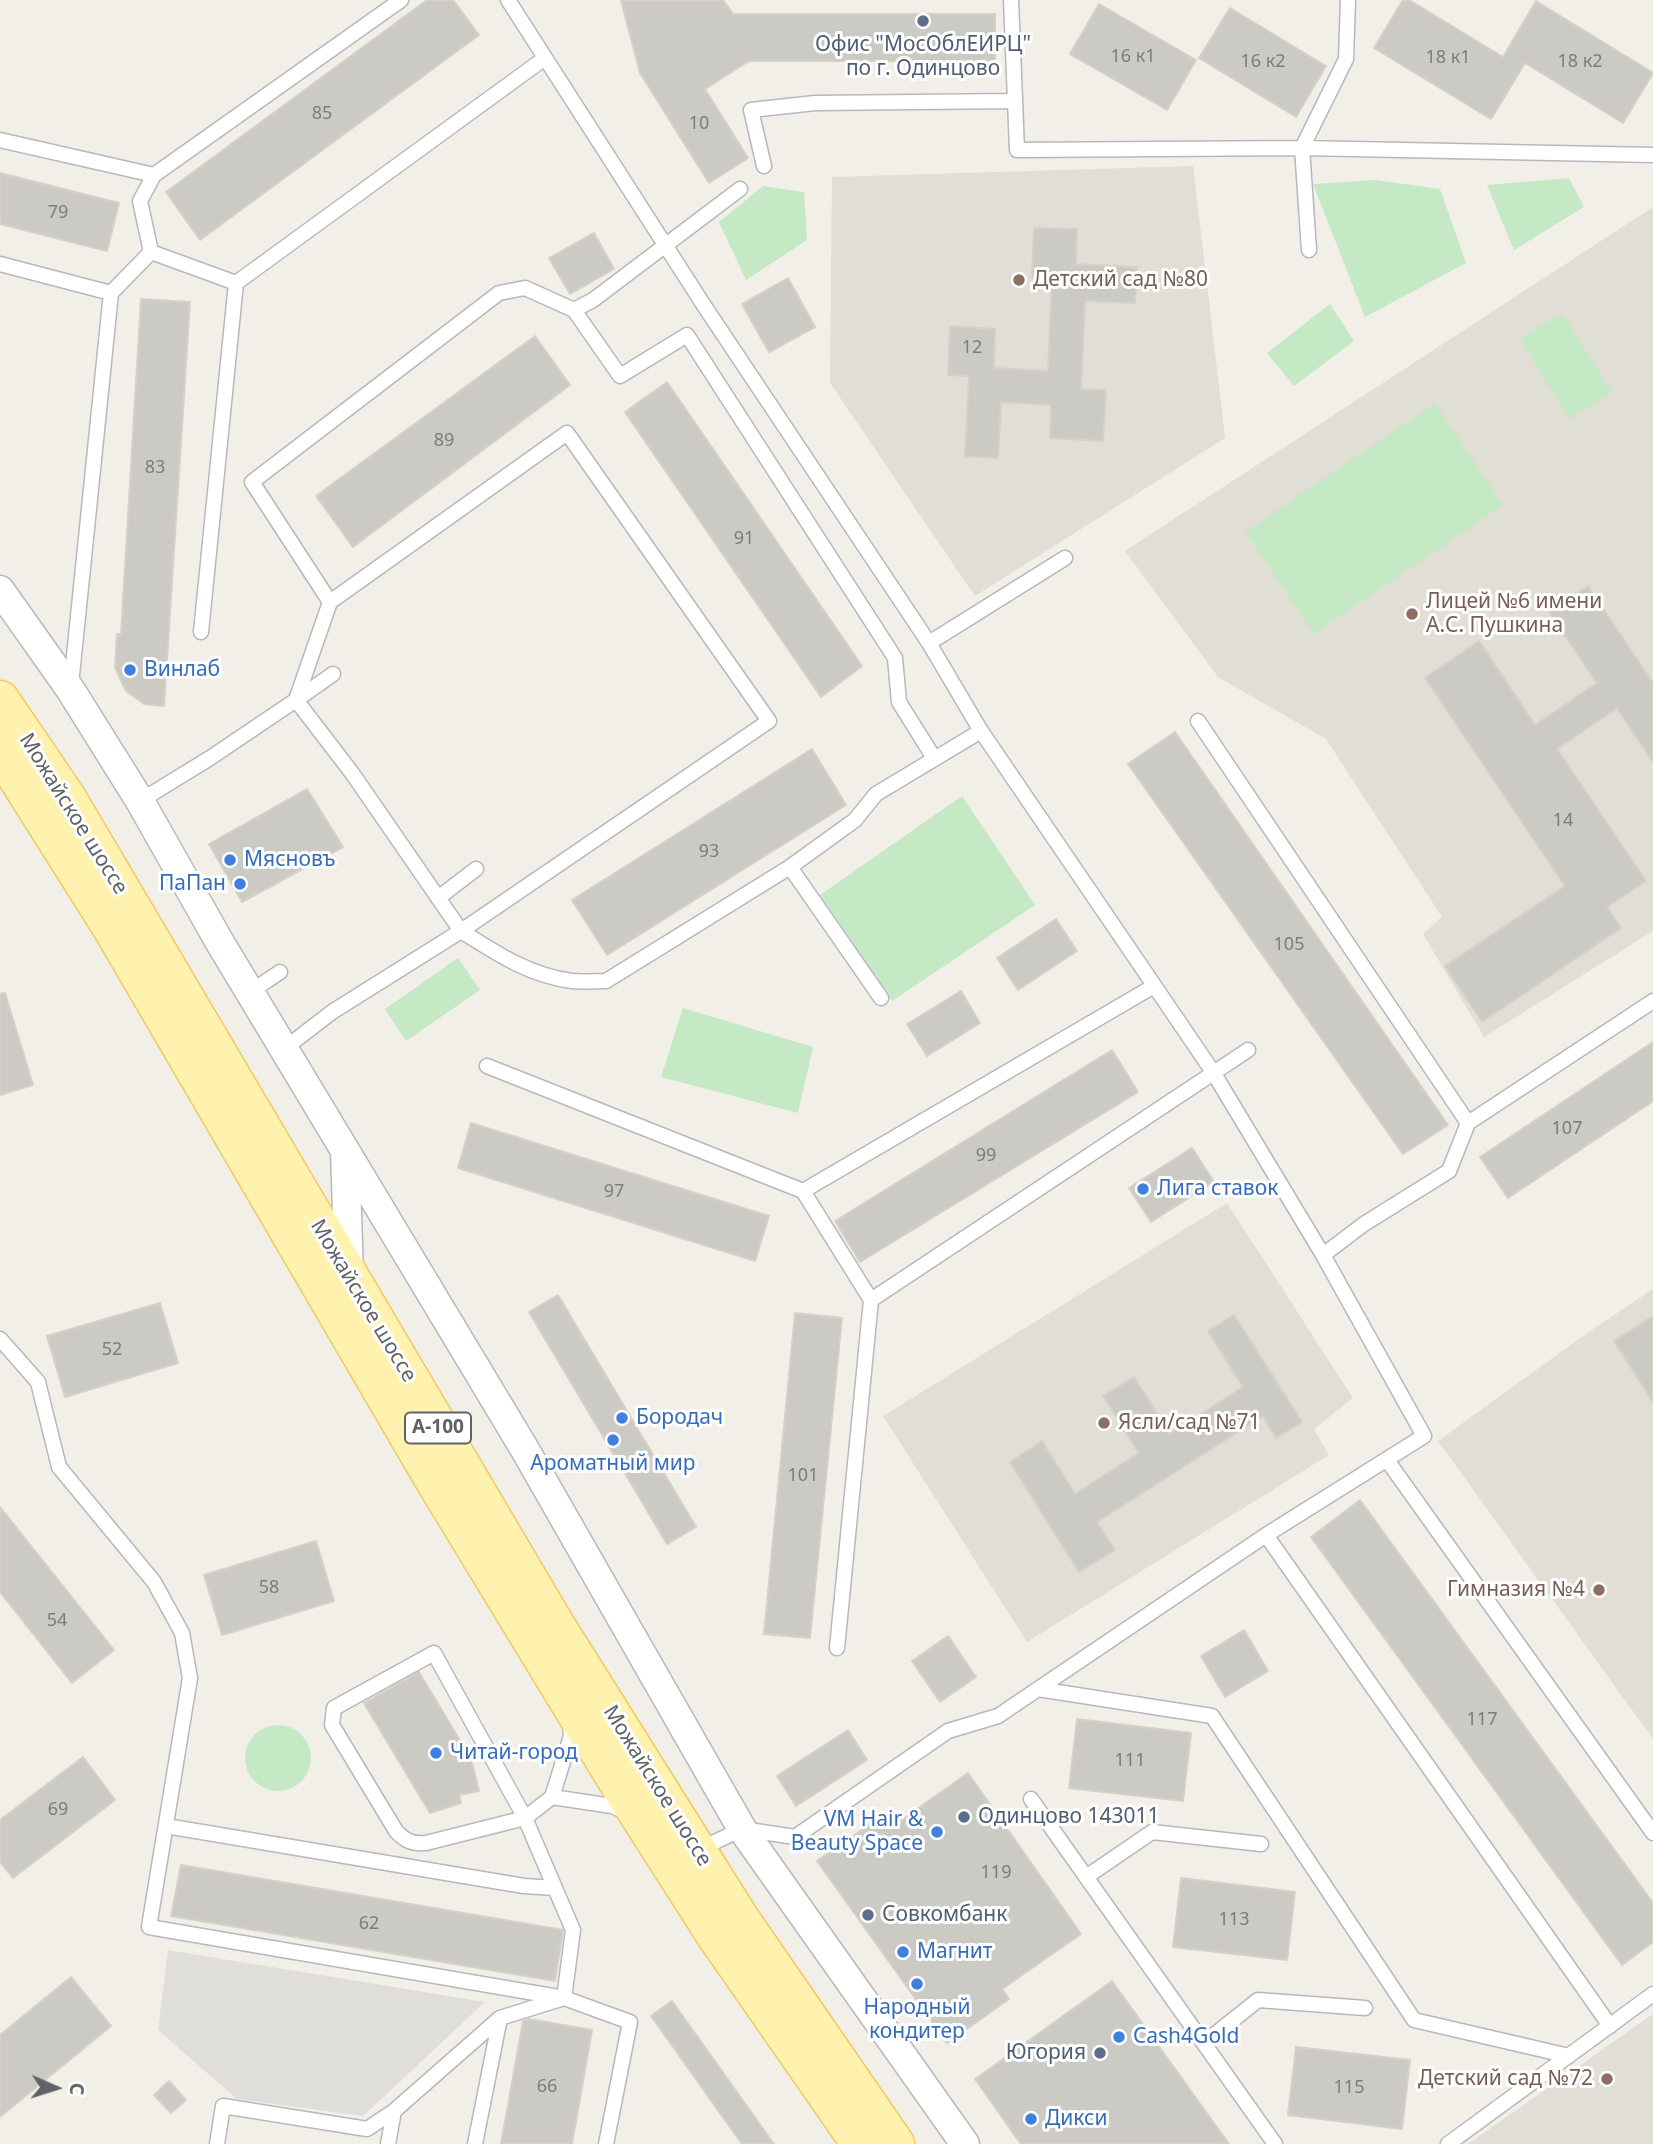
<!DOCTYPE html>
<meta charset="utf-8">
<style>
body{margin:0}
#map{position:relative;width:1653px;height:2144px;overflow:hidden;background:#f1efe8;font-family:"Noto Sans",sans-serif}
canvas{display:block}
.north{position:absolute;left:21px;top:2053px;width:70px;height:70px;-webkit-text-stroke:5px #fff;paint-order:stroke;rotate:93deg;font-size:19px;font-weight:700;line-height:28px;text-align:center;color:#5f6368}
.north::after{content:'';display:block;margin:auto;width:24px;height:32px;background:#5f6368;clip-path:polygon(50% 0,100% 100%,50% 72%,0 100%)}
</style>
<div id="map">
<canvas width="1653" height="2144"></canvas>
<div class="north">С</div>
</div>
<script>
const ctx = document.querySelector('canvas').getContext('2d');
ctx.lineJoin = 'round';
function fillPath(path, color) { ctx.fillStyle = color; ctx.fill(path, 'evenodd'); }
function trace(path, color, width, dash) { ctx.strokeStyle = color; ctx.lineWidth = width; ctx.lineCap = dash ? 'butt' : 'round'; ctx.setLineDash(dash || []); ctx.stroke(path); }
function drawText(font, color, halo, rows, align = 'center') {
  ctx.font = font + ' "Noto Sans",sans-serif'; ctx.lineWidth = 6; ctx.setLineDash([]); ctx.textBaseline = 'middle'; ctx.strokeStyle = halo; ctx.fillStyle = color; for (const [text, x, y, turn = 0] of rows) {
    ctx.save(); ctx.translate(x, y); ctx.rotate((+turn || 0) * Math.PI / 180); ctx.textAlign = isNaN(turn) ? turn : align; if (halo) ctx.strokeText(text, 0, 0); ctx.fillText(text, 0, 0); ctx.restore();
  }
}
fillPath(new Path2D(`
 M 168,1950 L 485,2002 L 363,2116 L 237,2099 L 158,2030 Z`), '#e0deda');
fillPath(new Path2D(`
 M 1193,166 L 1225,438 L 975,596 L 830,383 L 832,177 Z
 M 1653,207 L 1653,931 L 1484,1037 L 1423,934 L 1442,917 L 1326,739 L 1218,677 L 1125,551 Z
 M 1227,1203 L 1353,1398 L 1314,1429 L 1329,1455 L 1027,1642 L 883,1416 Z
 M 1653,1289 L 1653,1739 L 1438,1441 L 1583,1336 Z
 M 1653,2014 L 1653,2144 L 1468,2144 Z`), '#e1ded6');
fillPath(new Path2D(`
 M 1569,178 L 1584,207 L 1514,250 L 1487,185 Z
 M 1376,180 L 1440,189 L 1466,263 L 1365,317 L 1313,184 Z
 M 763,186 L 804,192 L 807,240 L 746,280 L 719,222 Z
 M 1330,304 L 1354,341 L 1294,386 L 1267,353 Z
 M 1562,313 L 1612,392 L 1569,419 L 1520,339 Z
 M 1435,403 L 1503,505 L 1314,634 L 1245,532 Z
 M 962,796 L 1035,905 L 892,1001 L 820,895 Z
 M 458,958 L 480,990 L 406,1041 L 385,1009 Z
 M 683,1008 L 813,1047 L 798,1113 L 661,1077 Z
 M245 1758a33 33 0 1 1 66 0a33 33 0 1 1-66 0Z`), '#c5e8c5');
const building = new Path2D(`
 M 427,0 L 453,0 L 479,35 L 200,240 L 166,192 Z
 M 621,0 L 723,0 L 733,14 L 995,14 L 995,61 L 749,61 L 705,89 L 748,158 L 709,183 L 640,73 Z
 M 1403,0 L 1409,0 L 1503,57 L 1536,1 L 1653,73 L 1623,123 L 1525,63 L 1491,119 L 1374,48 Z
 M 1099,4 L 1196,60 L 1167,110 L 1070,54 Z
 M 1230,8 L 1326,66 L 1296,117 L 1199,58 Z
 M 0,173 L 119,203 L 107,251 L 0,224 Z
 M 1034,228 L 1077,229 L 1076,264 L 1137,267 L 1135,303 L 1085,301 L 1081,389 L 1106,390 L 1103,441 L 1050,438 L 1051,405 L 1001,402 L 998,458 L 965,456 L 969,376 L 948,375 L 950,326 L 995,329 L 994,368 L 1048,371 L 1052,279 L 1032,278 Z
 M 594,233 L 614,269 L 570,294 L 549,258 Z
 M 788,278 L 815,327 L 769,352 L 742,304 Z
 M 141,299 L 190,302 L 164,706 L 144,704 L 126,691 L 115,668 L 117,634 L 121,634 Z
 M 535,336 L 570,385 L 353,547 L 316,496 Z
 M 667,382 L 862,666 L 821,697 L 625,412 Z
 M 1588,586 L 1653,683 L 1653,762 L 1617,708 L 1557,749 L 1646,881 L 1607,907 L 1621,928 L 1482,1022 L 1445,966 L 1565,886 L 1425,678 L 1479,641 L 1535,725 L 1597,683 L 1549,612 Z
 M 1175,732 L 1448,1125 L 1403,1154 L 1128,764 Z
 M 812,749 L 846,805 L 607,955 L 572,900 Z
 M 307,789 L 343,847 L 242,902 L 209,844 Z
 M 1056,919 L 1077,951 L 1018,990 L 997,958 Z
 M 961,991 L 980,1023 L 927,1056 L 907,1024 Z
 M 5,993 L 33,1085 L 0,1095 L 0,994 Z
 M 1653,1042 L 1653,1101 L 1508,1198 L 1480,1157 Z
 M 1112,1050 L 1138,1092 L 860,1262 L 835,1221 Z
 M 471,1123 L 769,1216 L 755,1261 L 458,1168 Z
 M 1192,1148 L 1214,1182 L 1151,1222 L 1129,1188 Z
 M 558,1295 L 696,1527 L 667,1544 L 529,1312 Z
 M 160,1303 L 178,1363 L 65,1397 L 47,1336 Z
 M 795,1313 L 842,1318 L 810,1638 L 764,1634 Z
 M 1234,1315 L 1302,1422 L 1276,1438 L 1263,1416 L 1097,1522 L 1115,1550 L 1079,1572 L 1010,1462 L 1042,1441 L 1075,1494 L 1139,1453 L 1103,1396 L 1134,1377 L 1170,1434 L 1243,1387 L 1208,1331 Z
 M 1653,1316 L 1653,1402 L 1614,1341 Z
 M 1360,1500 L 1653,1903 L 1653,1942 L 1622,1965 L 1311,1537 Z
 M 0,1507 L 114,1650 L 72,1683 L 0,1592 Z
 M 316,1541 L 334,1601 L 222,1635 L 204,1575 Z
 M 1244,1630 L 1268,1671 L 1225,1697 L 1201,1656 Z
 M 948,1636 L 976,1677 L 940,1702 L 912,1661 Z
 M 419,1672 L 471,1759 L 479,1791 L 459,1795 L 461,1803 L 430,1813 L 364,1703 Z
 M 1077,1719 L 1191,1733 L 1183,1801 L 1069,1788 Z
 M 848,1730 L 867,1760 L 796,1806 L 777,1776 Z
 M 83,1757 L 115,1800 L 13,1878 L 0,1862 L 0,1820 Z
 M 968,1773 L 1081,1934 L 1002,1989 L 1009,1999 L 947,2043 L 817,1861 L 880,1817 L 889,1829 Z
 M 181,1865 L 563,1930 L 555,1981 L 171,1916 Z
 M 1181,1878 L 1295,1892 L 1287,1960 L 1173,1947 Z
 M 71,1977 L 111,2026 L 0,2117 L 0,2035 Z
 M 1112,1981 L 1229,2144 L 1021,2144 L 975,2079 Z
 M 672,2001 L 774,2144 L 742,2144 L 651,2016 Z
 M 529,2019 L 592,2030 L 572,2144 L 501,2144 L 523,2021 Z
 M 1296,2047 L 1410,2060 L 1402,2129 L 1288,2115 Z
 M 169,2081 L 186,2100 L 171,2113 L 154,2095 Z`);
fillPath(building, '#cccac5');
trace(building, '#d6d1c6', 2);
const service = new Path2D(`
 M 508,0 L 703,304 L 929,643 L 981,731 L 1213,1072 L 1323,1255 L 1424,1436 L 1266,1535 L 998,1716 L 948,1731 L 795,1837 L 742,1829 L 698,1850
 M 1011,0 L 1017,150 L 1302,148 L 1653,155
 M 0,140 L 154,175 L 401,0
 M 764,166 L 751,110 L 815,103 L 1015,101
 M 1309,250 L 1302,148 L 1346,59 L 1348,0
 M 151,252 L 236,283 L 545,58
 M 0,264 L 111,293 L 151,252 L 140,201 L 154,175
 M 574,310 L 620,376 L 687,335 L 895,658 L 899,702 L 934,758
 M 330,602 L 252,482 L 499,293 L 525,288 L 574,310 L 593,300 L 740,189
 M 201,632 L 236,283
 M 929,643 L 1065,558
 M 71,685 L 111,293
 M 296,700 L 330,602 L 567,433 L 769,721 L 461,931 C 496,953 530,976 572,981 C 583,982 595,981 606,981 L 790,867 L 881,998
 M 296,700 L 333,674
 M 1198,721 L 1468,1123
 M 140,801 L 210,758 L 296,700 L 352,773 L 461,931 L 332,1012 L 284,1049
 M 790,867 L 855,820 L 876,794 L 981,731
 M 438,898 L 476,869
 M 1154,986 L 803,1191 L 871,1300 L 1248,1050
 M 250,992 L 280,972
 M 487,1066 L 803,1191
 M 1323,1255 L 1364,1224 L 1449,1171 L 1468,1123 L 1653,1001
 M 0,1339 L 38,1382 L 59,1467 L 154,1582 L 182,1633 L 190,1678 L 149,1927 L 564,1998 L 573,1930 L 525,1818 L 552,1797 L 571,1736 L 570,1722
 M 1387,1460 L 1653,1833
 M 1266,1535 L 1610,2026
 M 837,1648 L 871,1300
 M 434,1653 L 525,1818 L 426,1843 C 412,1844 405,1841 396,1831 L 332,1725 L 334,1708 Z
 M 1038,1689 L 1212,1716 L 1414,2020 L 1569,2056
 M 552,1797 L 612,1806 L 626,1812
 M 1031,1799 L 1275,2144
 M 166,1826 L 524,1886 L 555,1888
 M 1086,1877 L 1152,1832 L 1261,1844
 M 1204,2043 L 1258,2000 L 1365,2008
 M 217,2144 L 223,2106 L 367,2129 L 394,2111 L 500,2018 L 564,1998 L 630,2022 L 606,2144
 M 388,2144 L 394,2111
 M 475,2144 L 500,2018
 M 1448,2144 L 1653,1994`);
const minor = new Path2D(`
 M 0,590 L 70,689 L 140,801 L 219,941 L 524,1448 L 742,1829 L 965,2144
 M 345,1151 L 349,1275`);
const primary = new Path2D(`
 M 0,700 L 66,797 L 554,1623 L 740,1919 L 895,2144
 M 0,750 L 111,926 L 435,1481 L 620,1785 L 715,1934 L 861,2144`);
trace(service, '#b5b8bc', 17);
trace(minor, '#b5b8bc', 31);
trace(primary, '#f2c960', 41);
trace(service, '#fff', 14);
trace(minor, '#fff', 28);
trace(primary, '#fff2af', 38);
for (const [x, y, r, color] of [
 [923,21,7,"#5c6f8a"],
 [1019,280,7,"#8d6e63"],
 [1412,614,7,"#8d6e63"],
 [130,670,7,"#3f7fe0"],
 [230,860,7,"#3f7fe0"],
 [240,884,7,"#3f7fe0"],
 [1143,1189,7,"#3f7fe0"],
 [622,1418,7,"#3f7fe0"],
 [1104,1423,7,"#8d6e63"],
 [613,1440,7,"#3f7fe0"],
 [1599,1590,7,"#8d6e63"],
 [436,1753,7,"#3f7fe0"],
 [964,1817,7,"#5c6f8a"],
 [937,1832,7,"#3f7fe0"],
 [868,1915,7,"#5c6f8a"],
 [903,1952,7,"#3f7fe0"],
 [917,1984,7,"#3f7fe0"],
 [1119,2037,7,"#3f7fe0"],
 [1100,2053,7,"#5c6f8a"],
 [1607,2079,7,"#8d6e63"],
 [1031,2119,7,"#3f7fe0"]
]) { const dot = new Path2D(); dot.arc(x, y, r, 0, 2 * Math.PI); ctx.fillStyle = color; ctx.fill(dot); trace(dot, '#fff', 2.5); }
drawText('18px', '#7a7d7f', null, [
 ["16 к1",1133,57],
 ["18 к1",1448,58],
 ["16 к2",1263,62],
 ["18 к2",1580,62],
 ["85",322,114],
 ["10",699,124],
 ["79",58,213],
 ["12",972,348],
 ["89",444,441],
 ["83",155,468],
 ["91",744,539],
 ["14",1563,821],
 ["93",709,852],
 ["105",1289,945],
 ["107",1567,1129],
 ["99",986,1156],
 ["97",614,1192],
 ["52",112,1350],
 ["101",803,1476],
 ["58",269,1588],
 ["54",57,1621],
 ["117",1482,1720],
 ["111",1130,1761],
 ["69",58,1810],
 ["119",996,1873],
 ["113",1234,1920],
 ["62",369,1924],
 ["66",547,2087],
 ["115",1349,2088]
]);
for (const [x, y, w] of [
 [438,1428,66]
]) { const box = new Path2D(); box.roundRect(x - w / 2, y - 15.5, w, 31, 5); ctx.fillStyle = '#fff'; ctx.fill(box); trace(box, '#5f6368', 2); }
drawText('bold 19px', '#5f6368', null, [
 ["А-100",438,1428]
]);
drawText('21px', '#4e5e75', '#fff', [
 ["Офис \"МосОблЕИРЦ\"",923,45,"center"],
 ["по г. Одинцово",923,69,"center"],
 ["Одинцово 143011",978,1817],
 ["Совкомбанк",882,1915],
 ["Югория",1086,2053,"right"]
], 'left');
drawText('21px', '#785e54', '#fff', [
 ["Детский сад №80",1033,280],
 ["Лицей №6 имени",1426,602],
 ["А.С. Пушкина",1426,626],
 ["Ясли/сад №71",1118,1423],
 ["Гимназия №4",1585,1590,"right"],
 ["Детский сад №72",1593,2079,"right"]
], 'left');
drawText('21px', '#366cbe', '#fff', [
 ["Винлаб",144,670],
 ["Мясновъ",244,860],
 ["ПаПан",226,884,"right"],
 ["Лига ставок",1157,1189],
 ["Бородач",636,1418],
 ["Ароматный мир",613,1464,"center"],
 ["Читай-город",450,1753],
 ["VM Hair &",923,1820,"right"],
 ["Beauty Space",923,1844,"right"],
 ["Магнит",917,1952],
 ["Народный",917,2008,"center"],
 ["кондитер",917,2032,"center"],
 ["Cash4Gold",1133,2037],
 ["Дикси",1045,2119]
], 'left');
drawText('21px', '#5f6368', '#fff', [
 ["Можайское шоссе",73,814,58],
 ["Можайское шоссе",363,1301,59],
 ["Можайское шоссе",657,1786,58]
]);
</script>
